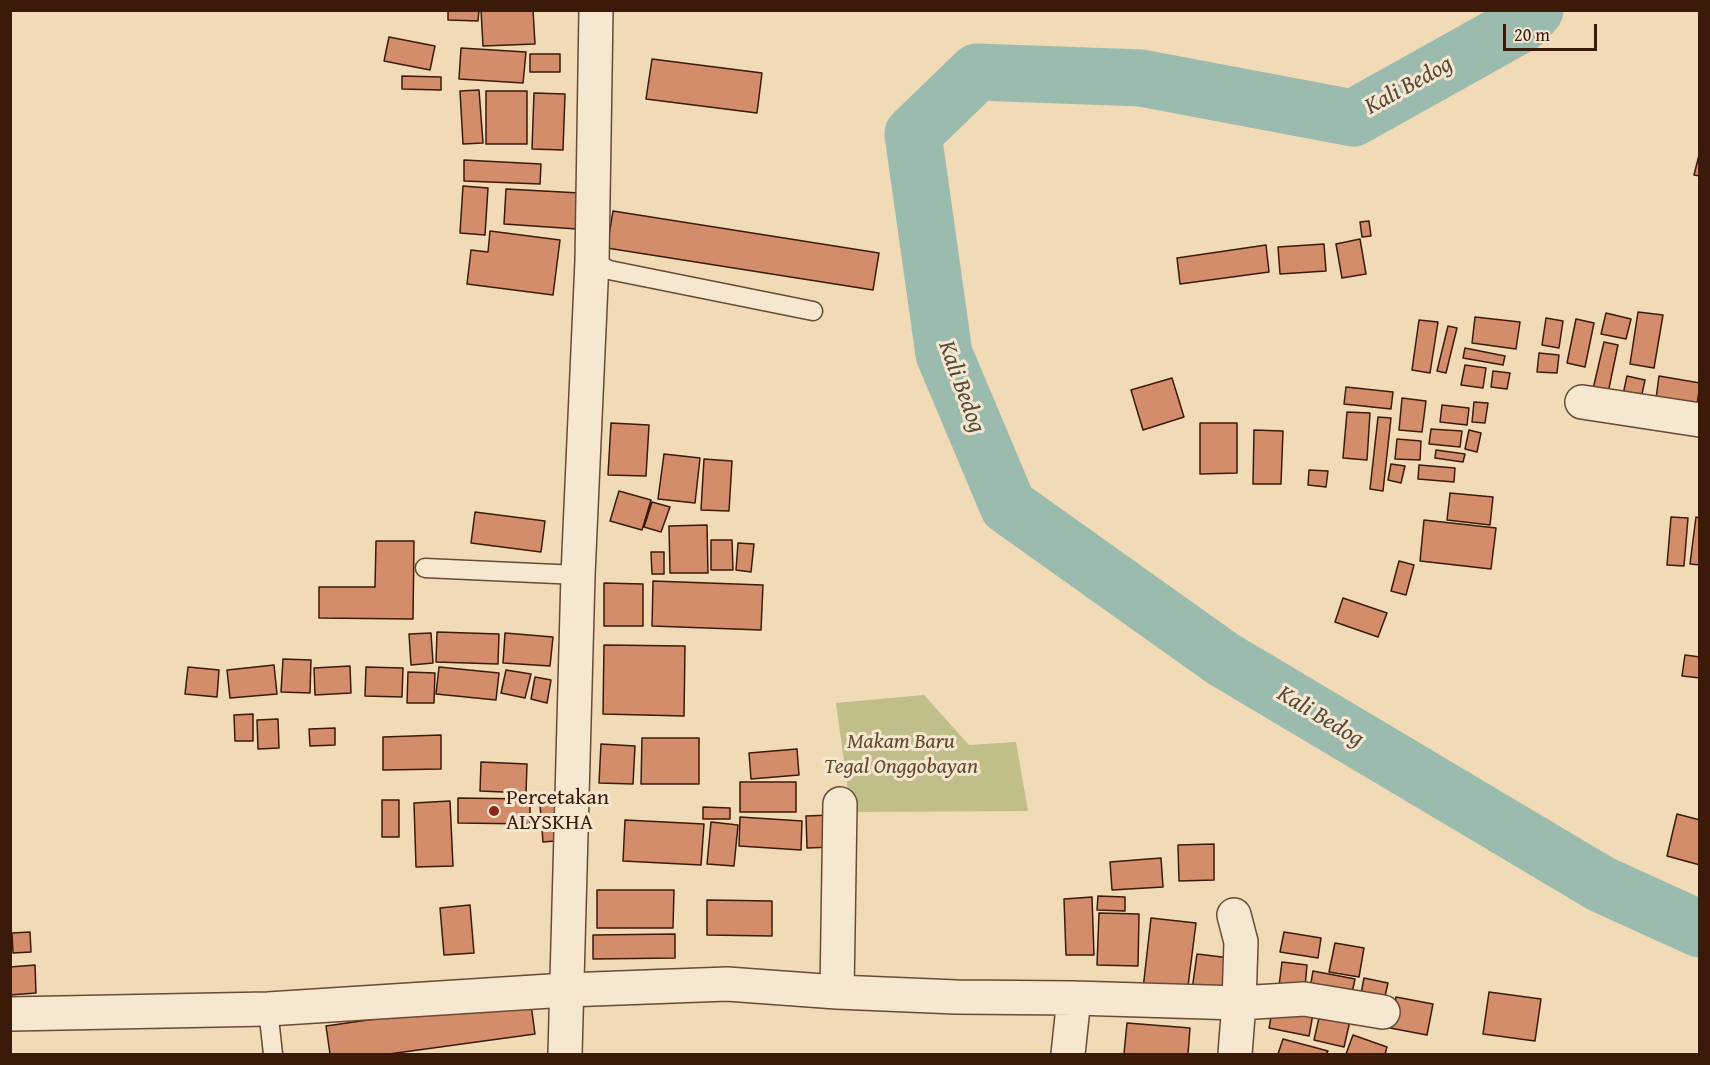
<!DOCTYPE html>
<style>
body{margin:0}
#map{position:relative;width:1710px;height:1065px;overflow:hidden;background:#f1dab6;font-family:"Gentium Book Plus",serif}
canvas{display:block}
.frame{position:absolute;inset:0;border:12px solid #3c1a0a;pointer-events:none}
.scale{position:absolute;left:1503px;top:24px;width:94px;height:27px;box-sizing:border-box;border:3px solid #3c1a0a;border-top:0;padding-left:8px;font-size:18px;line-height:21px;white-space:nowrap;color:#3c1a0a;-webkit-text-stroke:4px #f6e7d0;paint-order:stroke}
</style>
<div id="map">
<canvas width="1710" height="1065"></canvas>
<div class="frame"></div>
<div class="scale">20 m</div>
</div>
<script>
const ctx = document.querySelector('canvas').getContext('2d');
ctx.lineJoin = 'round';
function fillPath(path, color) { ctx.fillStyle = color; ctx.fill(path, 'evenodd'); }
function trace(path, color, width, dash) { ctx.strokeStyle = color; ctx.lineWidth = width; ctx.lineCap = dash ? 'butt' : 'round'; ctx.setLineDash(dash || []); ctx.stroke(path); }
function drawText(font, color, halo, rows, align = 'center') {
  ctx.font = font + ' "Gentium Book Plus",serif'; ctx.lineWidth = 6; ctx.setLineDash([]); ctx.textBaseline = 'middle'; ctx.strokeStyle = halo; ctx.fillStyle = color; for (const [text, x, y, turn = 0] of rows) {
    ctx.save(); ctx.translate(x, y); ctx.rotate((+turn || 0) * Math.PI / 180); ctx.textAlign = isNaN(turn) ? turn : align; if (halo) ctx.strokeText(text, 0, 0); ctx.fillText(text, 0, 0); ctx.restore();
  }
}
fillPath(new Path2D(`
 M 924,695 L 969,745 L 1016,742 L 1028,811 L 851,812 L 836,703 Z`), '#c0be89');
trace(new Path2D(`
 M 1535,10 L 1523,23 L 1353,118 L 1141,78 L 977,72 L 913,134 L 944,354 L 1008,506 L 1223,659 L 1601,884 L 1700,929`), '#9bbbae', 57);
const building = new Path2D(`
 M 448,10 L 479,10 L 478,21 L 448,20 Z
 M 481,10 L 533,10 L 535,44 L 483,46 Z
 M 389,37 L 435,46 L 430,70 L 384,61 Z
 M 461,48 L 526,52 L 523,83 L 459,79 Z
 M 530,54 L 560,54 L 560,72 L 530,72 Z
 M 652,59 L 762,73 L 757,113 L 646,99 Z
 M 402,76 L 441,77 L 441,90 L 402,89 Z
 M 479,90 L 483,143 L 463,144 L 460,91 Z
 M 486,91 L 527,91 L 527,144 L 486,144 Z
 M 534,93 L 565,94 L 563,150 L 532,149 Z
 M 1700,151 L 1700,176 L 1694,175 Z
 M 464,160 L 541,164 L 540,184 L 464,181 Z
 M 463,186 L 488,188 L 485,235 L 460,233 Z
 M 506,189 L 580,193 L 577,229 L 504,224 Z
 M 613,211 L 879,253 L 873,290 L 607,248 Z
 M 1369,221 L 1371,236 L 1362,237 L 1360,222 Z
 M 490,231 L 560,240 L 553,295 L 467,284 L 471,250 L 488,252 Z
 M 1360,239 L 1366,274 L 1342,278 L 1336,244 Z
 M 1324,244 L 1326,271 L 1280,274 L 1278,247 Z
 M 1266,245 L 1269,272 L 1180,284 L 1177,258 Z
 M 1638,312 L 1663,315 L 1654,368 L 1630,364 Z
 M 1606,313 L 1631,319 L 1626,339 L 1601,334 Z
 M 1475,317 L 1520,322 L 1516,349 L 1472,343 Z
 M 1546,318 L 1563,321 L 1559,348 L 1542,345 Z
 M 1576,319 L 1594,323 L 1585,367 L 1567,363 Z
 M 1419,320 L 1438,322 L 1430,373 L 1412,370 Z
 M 1448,326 L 1457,328 L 1446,373 L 1437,371 Z
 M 1604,342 L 1618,345 L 1608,393 L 1593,389 Z
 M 1465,348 L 1505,356 L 1503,365 L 1463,358 Z
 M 1539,353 L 1559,355 L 1557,373 L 1537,372 Z
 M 1465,365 L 1486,368 L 1483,388 L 1461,385 Z
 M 1493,371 L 1510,373 L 1507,389 L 1491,387 Z
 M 1627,376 L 1645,380 L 1640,403 L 1622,399 Z
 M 1659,376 L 1700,383 L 1696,413 L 1655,406 Z
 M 1172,378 L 1184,417 L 1143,430 L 1131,390 Z
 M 1346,387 L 1393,392 L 1391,409 L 1344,404 Z
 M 1402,398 L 1426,401 L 1422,432 L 1399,430 Z
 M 1474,402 L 1488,403 L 1485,423 L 1472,422 Z
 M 1442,405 L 1469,408 L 1467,425 L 1440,422 Z
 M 1347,412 L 1370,413 L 1367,460 L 1343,458 Z
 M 1378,417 L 1391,418 L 1383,491 L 1370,489 Z
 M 611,423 L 649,425 L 646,476 L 608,475 Z
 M 1200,423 L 1237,423 L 1237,473 L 1200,474 Z
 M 1431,429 L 1462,431 L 1460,447 L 1429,444 Z
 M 1254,430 L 1283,431 L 1281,484 L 1253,484 Z
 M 1469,430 L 1481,433 L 1477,452 L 1465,449 Z
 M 1397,439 L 1421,441 L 1420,460 L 1395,459 Z
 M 1436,450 L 1465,454 L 1463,462 L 1435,458 Z
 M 664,454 L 700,458 L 695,503 L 658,499 Z
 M 704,459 L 732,461 L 729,511 L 701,510 Z
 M 1391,464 L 1405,466 L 1401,483 L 1388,480 Z
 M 1419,465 L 1455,468 L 1454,482 L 1418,479 Z
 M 1309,470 L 1328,471 L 1326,487 L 1308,485 Z
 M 619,491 L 651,500 L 642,530 L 610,521 Z
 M 1450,493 L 1493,497 L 1490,525 L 1447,520 Z
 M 652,502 L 670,507 L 661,532 L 644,527 Z
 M 475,512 L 545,521 L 541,552 L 471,543 Z
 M 1671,517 L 1688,518 L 1684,566 L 1667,565 Z
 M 1696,517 L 1700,518 L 1700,565 L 1690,564 Z
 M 1424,520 L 1496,528 L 1491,569 L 1420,561 Z
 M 707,525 L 708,573 L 670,573 L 669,526 Z
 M 711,540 L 732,540 L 733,570 L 711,570 Z
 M 376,541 L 414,541 L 413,619 L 319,618 L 319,587 L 375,587 Z
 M 738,543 L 754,544 L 751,572 L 736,570 Z
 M 651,552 L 664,552 L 664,574 L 652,574 Z
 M 1399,561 L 1414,565 L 1406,595 L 1391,591 Z
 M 653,581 L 763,585 L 761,630 L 652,626 Z
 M 604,583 L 643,584 L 643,626 L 604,626 Z
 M 1343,598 L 1387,613 L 1378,637 L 1335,622 Z
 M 437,632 L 499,634 L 498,664 L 436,662 Z
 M 431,633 L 433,663 L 411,665 L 409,634 Z
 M 505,633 L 553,637 L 550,666 L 503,663 Z
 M 604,645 L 685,646 L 684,716 L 603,714 Z
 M 1685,655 L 1700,657 L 1700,678 L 1682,676 Z
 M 283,659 L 311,660 L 310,693 L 281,692 Z
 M 274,665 L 277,694 L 230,698 L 227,670 Z
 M 350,666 L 351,693 L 315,695 L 314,668 Z
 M 188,667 L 219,670 L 217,697 L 185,694 Z
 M 366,667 L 403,668 L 402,697 L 365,696 Z
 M 439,667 L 499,673 L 496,700 L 436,694 Z
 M 506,670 L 531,674 L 525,698 L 501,693 Z
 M 408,672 L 435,673 L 434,703 L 407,703 Z
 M 535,677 L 551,680 L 547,703 L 531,699 Z
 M 253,714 L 253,741 L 235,741 L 234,715 Z
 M 278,719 L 279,748 L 258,749 L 257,720 Z
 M 335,728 L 335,745 L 310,746 L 309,729 Z
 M 441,735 L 441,769 L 383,770 L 383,737 Z
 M 642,738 L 699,738 L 699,784 L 641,784 Z
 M 601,744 L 635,746 L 633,784 L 599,783 Z
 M 797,749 L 799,775 L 751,779 L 749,753 Z
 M 481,762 L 527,764 L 526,793 L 480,791 Z
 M 740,782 L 796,782 L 796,812 L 740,812 Z
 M 458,798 L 530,799 L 530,824 L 458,823 Z
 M 382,800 L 399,800 L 399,837 L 382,837 Z
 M 450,801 L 453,866 L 416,867 L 414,803 Z
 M 565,802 L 568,840 L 543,842 L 540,804 Z
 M 703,807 L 730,808 L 730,819 L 703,819 Z
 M 1677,814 L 1700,820 L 1700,865 L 1667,856 Z
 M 832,815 L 833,847 L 807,848 L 806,816 Z
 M 740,817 L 802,821 L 801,850 L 739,846 Z
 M 625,820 L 704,824 L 701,865 L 623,861 Z
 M 711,822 L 738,825 L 734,866 L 707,864 Z
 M 1214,844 L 1214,880 L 1179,881 L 1178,845 Z
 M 1161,858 L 1163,887 L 1112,890 L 1110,862 Z
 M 597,890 L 674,890 L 673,928 L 597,928 Z
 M 1098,896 L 1125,897 L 1125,911 L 1097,910 Z
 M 1092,897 L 1094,955 L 1066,955 L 1064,899 Z
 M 707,900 L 772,901 L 772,936 L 707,935 Z
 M 470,905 L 474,953 L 444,955 L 440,908 Z
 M 1099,913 L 1139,914 L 1138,966 L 1097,965 Z
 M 1151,918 L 1196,923 L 1187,994 L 1143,989 Z
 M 30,932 L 31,952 L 13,953 L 12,933 Z
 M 1284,932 L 1321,938 L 1318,958 L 1280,952 Z
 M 675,934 L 675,958 L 593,959 L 593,935 Z
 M 1335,943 L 1364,948 L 1359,977 L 1329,972 Z
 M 1197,954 L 1239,959 L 1235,995 L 1192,990 Z
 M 1282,962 L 1307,965 L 1304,997 L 1278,994 Z
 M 35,965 L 36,993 L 10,995 L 10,967 Z
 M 1313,971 L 1355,979 L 1350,1002 L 1309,994 Z
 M 1364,978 L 1388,983 L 1382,1009 L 1359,1004 Z
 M 1489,992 L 1541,999 L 1535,1041 L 1483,1034 Z
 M 530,997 L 535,1034 L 389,1054 L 330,1054 L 326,1026 Z
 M 1396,997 L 1433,1004 L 1427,1035 L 1390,1028 Z
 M 1322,1005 L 1352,1012 L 1344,1047 L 1314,1040 Z
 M 1273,1007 L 1313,1014 L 1309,1036 L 1269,1028 Z
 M 1127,1023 L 1190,1028 L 1188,1054 L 1124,1054 Z
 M 1353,1035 L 1387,1047 L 1385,1054 L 1346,1054 Z
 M 1283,1039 L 1328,1051 L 1326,1054 L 1278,1054 Z`);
fillPath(building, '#d38d6a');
trace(building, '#3c1a0a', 1.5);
const service = new Path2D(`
 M 592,261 L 609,270 L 813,311
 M 425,568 L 578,575
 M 268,1009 L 273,1054`);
const minor = new Path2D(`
 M 1582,402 L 1700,420
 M 1234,915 L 1241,942 L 1239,1003 L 1235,1054
 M 837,992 L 840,804
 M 10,1014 L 268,1009 L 566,990 L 727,984 L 837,992 L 956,997 L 1074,998 L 1239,1003 L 1304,999 L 1383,1012
 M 1068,1054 L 1074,998`);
const tertiary = new Path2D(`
 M 565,1054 L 578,575 L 592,261 L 596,10`);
trace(service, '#694a35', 21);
trace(minor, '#694a35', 36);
trace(tertiary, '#694a35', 36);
trace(service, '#f6e7d0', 18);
trace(minor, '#f6e7d0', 33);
trace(tertiary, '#f6e7d0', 33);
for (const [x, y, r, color] of [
 [494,811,6,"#8f2418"]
]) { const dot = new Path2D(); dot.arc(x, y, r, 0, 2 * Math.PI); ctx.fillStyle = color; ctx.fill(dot); trace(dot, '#f6e7d0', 2); }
drawText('italic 22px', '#644b30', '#f6e7d0', [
 ["Makam Baru",901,742],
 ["Tegal Onggobayan",901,767]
]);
drawText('22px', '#3c1a0a', '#f6e7d0', [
 ["Percetakan",506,798],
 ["ALYSKHA",506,823]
], 'left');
drawText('italic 24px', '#584a3b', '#f6e7d0', [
 ["Kali Bedog",1409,86,-29],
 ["Kali Bedog",961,387,70],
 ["Kali Bedog",1320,717,31]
]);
</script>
